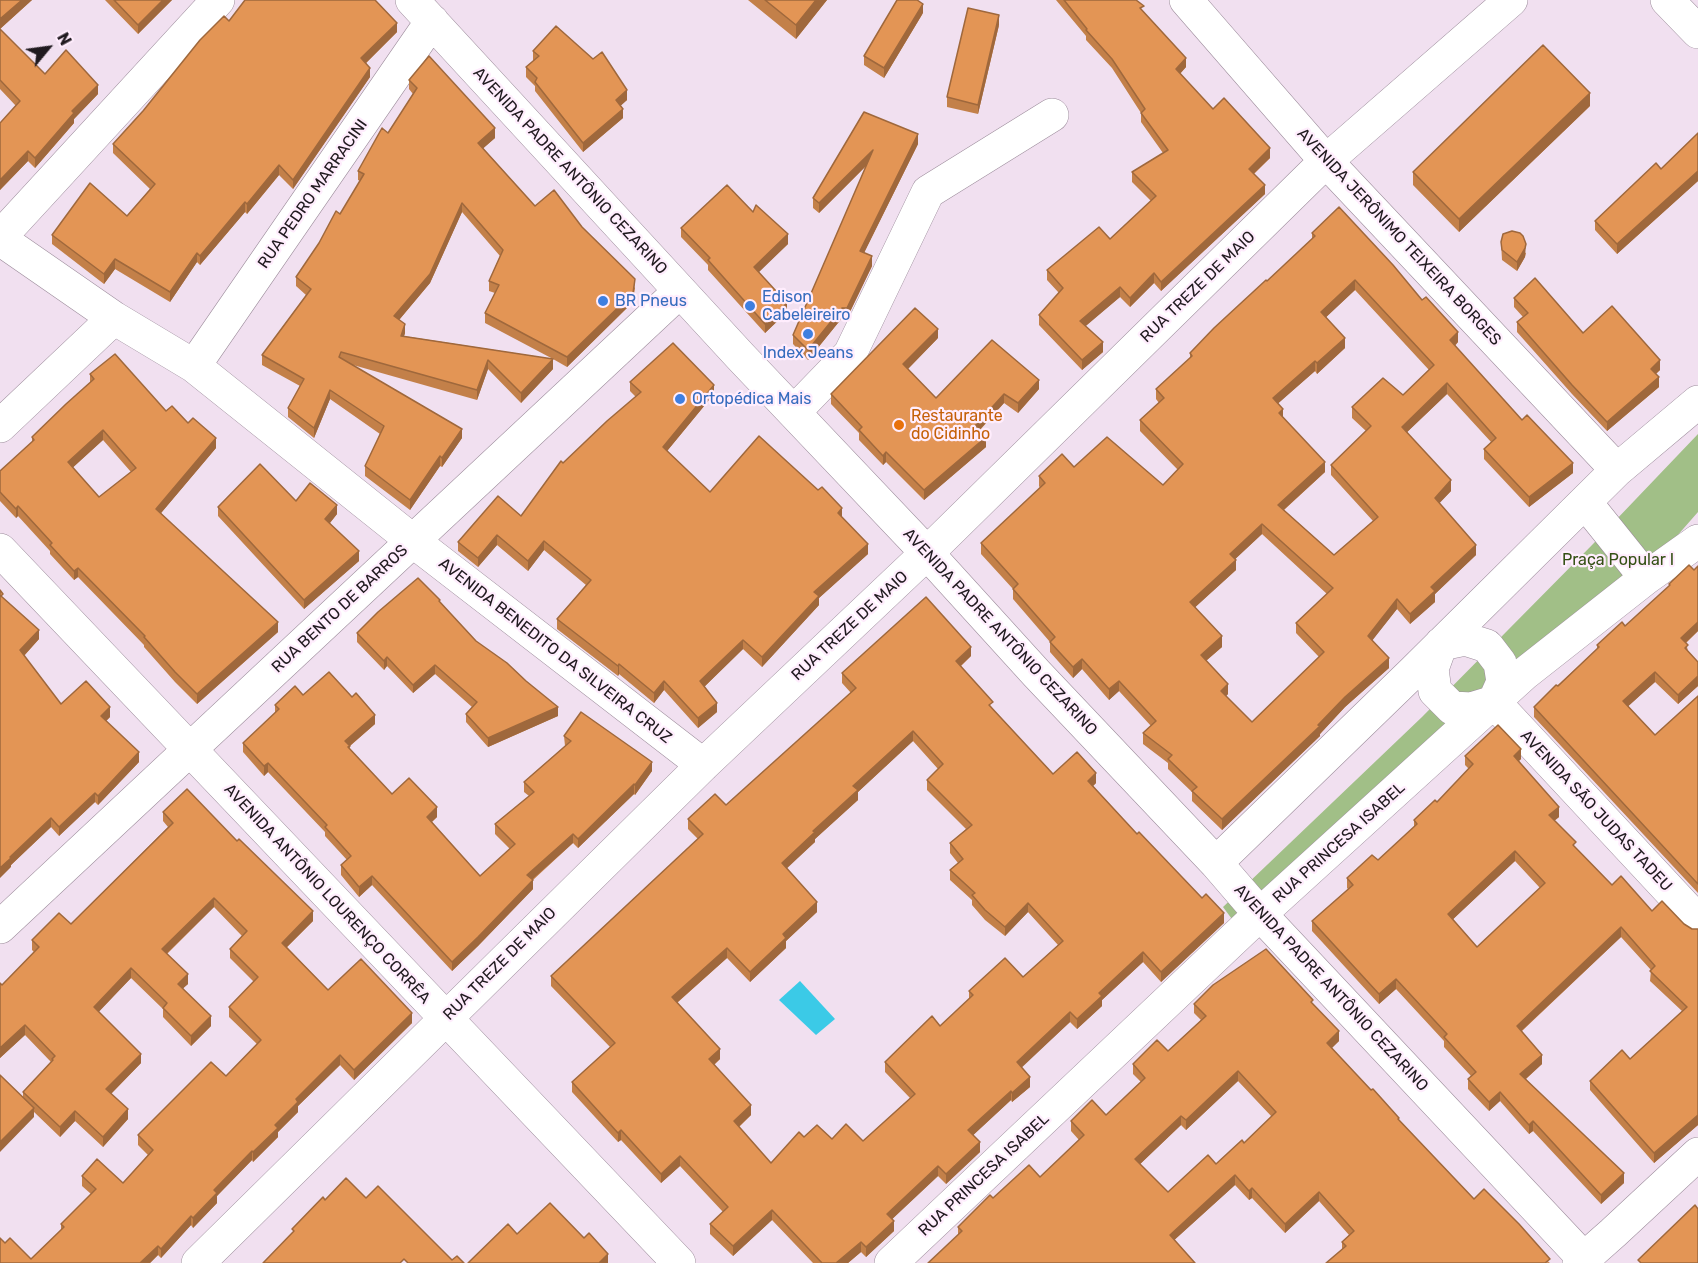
<!DOCTYPE html>
<meta charset="utf-8">
<style>
body{margin:0}
#map{position:relative;width:1698px;height:1263px;overflow:hidden;background:#f1e0f0;font-family:Rubik,sans-serif}
canvas{display:block}
.north{position:absolute;left:18px;top:18px;width:60px;height:60px;-webkit-text-stroke:4px #ffedfd;paint-order:stroke;rotate:61deg;font-size:16px;font-weight:700;line-height:24px;text-align:center;color:#201a1f}
.north::after{content:'';display:block;margin:auto;width:21px;height:27px;background:#201a1f;clip-path:polygon(50% 0,100% 100%,50% 72%,0 100%)}
</style>
<div id="map">
<canvas width="1698" height="1263"></canvas>
<div class="north">N</div>
</div>
<script>
const ctx = document.querySelector('canvas').getContext('2d');
ctx.lineJoin = 'round';
function fillPath(path, color) { ctx.fillStyle = color; ctx.fill(path, 'evenodd'); }
function trace(path, color, width, dash) { ctx.strokeStyle = color; ctx.lineWidth = width; ctx.lineCap = dash ? 'butt' : 'round'; ctx.setLineDash(dash || []); ctx.stroke(path); }
function drawText(font, color, halo, rows, align = 'center') {
  ctx.font = font + ' Rubik,sans-serif'; ctx.lineWidth = 4.5; ctx.setLineDash([]); ctx.textBaseline = 'middle'; ctx.strokeStyle = halo; ctx.fillStyle = color; for (const [text, x, y, turn = 0] of rows) {
    ctx.save(); ctx.translate(x, y); ctx.rotate((+turn || 0) * Math.PI / 180); ctx.textAlign = isNaN(turn) ? turn : align; if (halo) ctx.strokeText(text, 0, 0); ctx.fillText(text, 0, 0); ctx.restore();
  }
}
fillPath(new Path2D(`
 M 1698,434 L 1698,512 L 1633,586 L 1243,934 L 1223,907 L 1422,717 L 1593,544 Z`), '#a1bf87');
fillPath(new Path2D(`
 M 800,981 L 835,1019 L 816,1035 L 779,1000 Z`), '#3bcae7');
const minor = new Path2D(`
 M 412,0 L 741,357 L 927,553 L 1037,674 L 1216,863 L 1260,914 L 1588,1263
 M 1186,0 L 1326,161 L 1617,470
 M 1667,0 L 1698,32
 M 0,237 L 218,0
 M 0,239 L 114,318 L 194,366 L 413,541 L 703,765
 M 194,366 L 432,21
 M 794,412 L 850,354 L 928,192 L 1052,115
 M 0,426 L 114,318
 M 1585,502 L 1646,578
 M 0,550 C 227,787 452,1026 679,1263
 M 1465,639 L 1487,646 L 1500,663 L 1503,682 L 1494,702 L 1471,709 L 1452,708 L 1435,691 L 1432,669 L 1441,644 Z
 M 1494,702 L 1698,921
 M 1216,863 L 1413,672 L 1617,470 L 1698,402
 M 0,927 L 680,291
 M 198,1263 L 703,765 L 927,553 L 1326,161 L 1511,0
 M 891,1263 L 1260,914 L 1524,674 L 1646,578 L 1698,541
 M 1579,1263 L 1613,1233 L 1698,1154`);
trace(minor, '#9d8d9c', 34);
trace(minor, '#fff', 33);
fillPath(new Path2D(`
 M 0,0 L 32,0 L 0,29 L 45,74 L 98,94 L 74,119 L 74,123 L 35,168 L 28,161 L 0,190 L 0,123 L 16,106 L 0,89 Z
 M 105,0 L 172,0 L 138,34 Z
 M 748,0 L 827,0 L 796,39 Z
 M 1056,0 L 1136,0 L 1144,13 L 1186,67 L 1180,74 L 1213,109 L 1270,158 L 1254,174 L 1265,194 L 1161,291 L 1154,283 L 1130,307 L 1120,297 L 1085,326 L 1103,352 L 1082,370 L 1039,325 L 1039,315 L 1059,293 L 1047,280 L 1047,270 L 1110,239 L 1151,201 L 1132,182 L 1132,172 L 1163,153 L 1141,122 L 1141,113 L 1112,68 L 1086,40 L 1086,36 Z
 M 923,13 L 884,78 L 864,65 L 864,56 Z
 M 229,21 L 397,32 L 366,63 L 370,77 L 293,189 L 279,175 L 247,214 L 245,212 L 200,265 L 197,262 L 170,302 L 115,269 L 104,284 L 52,244 L 52,235 L 127,216 L 150,189 L 113,153 L 113,144 Z
 M 999,25 L 978,114 L 947,107 L 947,97 Z
 M 533,51 L 627,100 L 620,106 L 623,118 L 583,152 L 535,91 L 535,86 L 526,77 L 526,67 L 533,61 Z
 M 409,80 L 495,138 L 483,148 L 535,206 L 582,227 L 635,288 L 633,302 L 567,367 L 553,359 L 553,369 L 521,403 L 488,369 L 477,400 L 353,365 L 462,438 L 442,467 L 440,466 L 410,510 L 365,476 L 365,466 L 380,434 L 330,399 L 314,438 L 288,417 L 288,408 L 300,386 L 262,365 L 262,355 L 306,295 L 296,286 L 296,277 L 340,214 L 360,181 L 358,180 L 358,171 L 388,133 L 413,94 L 409,89 ZM 462,212 L 500,256 L 489,281 L 489,291 L 495,293 L 485,313 L 485,323 L 553,359 L 404,336 L 405,333 L 399,320 L 430,283 Z
 M 1590,106 L 1459,232 L 1413,185 L 1413,172 Z
 M 864,112 L 918,144 L 864,253 L 872,266 L 847,318 L 842,318 L 808,360 L 793,344 L 793,335 L 866,166 L 819,213 L 813,208 L 813,198 Z
 M 1698,133 L 1698,181 L 1617,254 L 1595,230 L 1595,221 L 1661,169 Z
 M 753,212 L 788,244 L 758,272 L 787,312 L 765,333 L 708,270 L 708,265 L 681,237 L 681,228 Z
 M 1312,233 L 1458,342 L 1455,346 L 1522,420 L 1573,473 L 1529,507 L 1484,459 L 1484,449 L 1491,442 L 1447,394 L 1407,432 L 1451,491 L 1439,503 L 1476,555 L 1435,594 L 1435,602 L 1410,624 L 1397,609 L 1372,640 L 1389,668 L 1345,707 L 1320,734 L 1320,736 L 1222,830 L 1192,801 L 1192,792 L 1168,769 L 1168,763 L 1143,744 L 1143,733 L 1151,726 L 1119,691 L 1109,700 L 1082,669 L 1073,678 L 1050,652 L 1050,642 L 1013,599 L 1013,589 L 981,554 L 981,543 L 1040,488 L 1039,486 L 1039,476 L 1074,467 L 1163,485 L 1178,470 L 1140,431 L 1140,420 L 1159,403 L 1156,399 L 1156,389 L 1190,358 L 1190,353 L 1312,239 ZM 1355,290 L 1429,370 L 1403,395 L 1352,407 L 1352,418 L 1366,431 L 1331,465 L 1331,475 L 1373,521 L 1334,555 L 1284,510 L 1325,472 L 1283,417 L 1278,403 L 1315,371 L 1317,374 L 1345,348 L 1326,317 ZM 1262,534 L 1327,594 L 1296,623 L 1296,633 L 1319,657 L 1252,722 L 1226,696 L 1228,694 L 1206,661 L 1222,647 L 1195,607 L 1236,570 L 1235,559 Z
 M 1501,242 L 1526,253 L 1525,257 L 1517,271 L 1502,260 Z
 M 1514,298 L 1660,370 L 1656,374 L 1659,387 L 1607,431 L 1572,394 L 1517,332 L 1517,322 L 1523,317 L 1514,307 Z
 M 938,338 L 908,369 L 936,398 L 1039,389 L 1018,413 L 1004,403 L 980,430 L 986,447 L 924,500 L 886,462 L 883,465 L 859,440 L 859,433 L 831,404 L 831,394 Z
 M 90,374 L 166,411 L 188,423 L 216,448 L 161,513 L 278,632 L 197,704 L 175,682 L 144,647 L 144,645 L 78,577 L 74,580 L 50,554 L 50,551 L 18,516 L 16,518 L 0,501 L 0,471 L 32,442 L 32,437 L 90,383 ZM 103,440 L 131,472 L 99,497 L 72,468 Z
 M 630,382 L 714,394 L 667,451 L 710,492 L 842,517 L 868,554 L 819,598 L 819,605 L 762,667 L 743,649 L 704,687 L 717,712 L 698,728 L 664,690 L 654,703 L 619,674 L 618,676 L 557,629 L 557,619 L 586,585 L 544,550 L 528,571 L 497,545 L 478,567 L 458,551 L 458,542 L 521,516 L 563,463 L 636,397 L 630,391 Z
 M 296,501 L 337,514 L 330,523 L 359,561 L 304,609 L 218,516 L 218,507 Z
 M 1698,566 L 1698,631 L 1686,643 L 1688,651 L 1698,662 L 1698,686 L 1678,704 L 1655,682 L 1628,706 L 1655,735 L 1698,696 L 1698,893 L 1534,717 L 1534,707 L 1597,649 L 1597,645 L 1625,626 L 1669,586 L 1669,584 L 1694,570 Z
 M 3,598 L 39,639 L 24,656 L 61,704 L 110,717 L 106,721 L 139,762 L 98,805 L 95,802 L 59,836 L 51,827 L 11,865 L 11,867 Z
 M 440,602 L 476,641 L 558,716 L 488,747 L 466,722 L 466,714 L 472,707 L 435,674 L 413,693 L 387,666 L 384,670 L 357,642 L 357,633 Z
 M 971,656 L 961,666 L 993,709 L 1053,774 L 1096,783 L 1093,786 L 1137,834 L 1224,923 L 1161,982 L 1143,962 L 1102,1000 L 1102,1006 L 1077,1029 L 1070,1022 L 1021,1067 L 1030,1087 L 1012,1102 L 1011,1100 L 973,1135 L 980,1152 L 946,1184 L 938,1176 L 892,1219 L 894,1231 L 866,1257 L 861,1252 L 848,1263 L 813,1263 L 772,1220 L 733,1256 L 710,1234 L 710,1224 L 723,1212 L 680,1166 L 661,1183 L 621,1140 L 618,1142 L 572,1092 L 572,1082 L 610,1047 L 551,986 L 551,976 L 698,839 L 688,829 L 688,819 L 726,805 L 851,693 L 842,683 L 842,673 ZM 913,741 L 938,769 L 927,780 L 927,790 L 966,829 L 950,843 L 950,853 L 958,863 L 950,870 L 950,880 L 972,900 L 972,905 L 985,920 L 1005,936 L 1028,912 L 1058,945 L 1023,977 L 969,991 L 969,999 L 940,1026 L 885,1062 L 885,1072 L 910,1098 L 863,1141 L 804,1137 L 771,1163 L 739,1127 L 751,1115 L 714,1065 L 720,1059 L 677,1003 L 727,958 L 750,982 L 786,948 L 786,941 L 817,912 L 786,868 L 815,842 L 815,839 L 858,800 L 858,792 Z
 M 303,695 L 375,724 L 350,746 L 350,749 L 392,794 L 437,817 L 432,822 L 480,876 L 510,849 L 495,834 L 495,824 L 529,796 L 524,792 L 524,782 L 565,746 L 564,736 L 652,771 L 635,795 L 634,794 L 578,848 L 573,843 L 533,880 L 533,889 L 478,946 L 452,971 L 372,885 L 359,897 L 341,875 L 341,865 L 347,860 L 325,836 L 325,832 L 268,772 L 264,776 L 243,752 L 243,743 L 275,713 L 275,705 Z
 M 1465,756 L 1521,759 L 1519,761 L 1559,817 L 1554,821 L 1576,848 L 1612,885 L 1652,911 L 1684,924 L 1692,929 L 1698,929 L 1698,1125 L 1654,1163 L 1590,1090 L 1590,1081 L 1630,1059 L 1682,1011 L 1650,981 L 1651,970 L 1621,937 L 1522,1031 L 1542,1064 L 1526,1079 L 1624,1183 L 1601,1204 L 1533,1131 L 1529,1134 L 1500,1101 L 1489,1111 L 1468,1089 L 1468,1079 L 1471,1076 L 1444,1047 L 1444,1041 L 1396,989 L 1379,1004 L 1312,931 L 1312,921 L 1348,889 L 1347,888 L 1347,878 L 1378,860 L 1414,827 L 1414,820 L 1437,802 L 1469,769 L 1465,765 ZM 1515,861 L 1540,888 L 1477,947 L 1453,919 Z
 M 163,812 L 313,921 L 287,947 L 328,990 L 412,1023 L 354,1080 L 340,1065 L 298,1106 L 298,1112 L 278,1132 L 278,1137 L 253,1162 L 252,1160 L 217,1196 L 217,1203 L 193,1228 L 191,1225 L 161,1258 L 158,1255 L 150,1263 L 0,1263 L 5,1243 L 31,1259 L 61,1230 L 61,1224 L 91,1194 L 82,1186 L 82,1176 L 123,1183 L 148,1155 L 138,1145 L 138,1135 L 226,1076 L 257,1044 L 229,1017 L 229,1007 L 254,982 L 230,958 L 230,949 L 242,936 L 214,907 L 167,954 L 188,984 L 183,988 L 211,1026 L 191,1046 L 163,1017 L 163,1009 L 131,978 L 98,1012 L 141,1063 L 111,1094 L 128,1119 L 103,1147 L 75,1121 L 60,1137 L 34,1112 L 34,1117 L 23,1097 L 23,1092 L 51,1062 L 25,1035 L 0,1058 L 0,983 L 2,985 L 34,952 L 32,950 L 32,940 L 71,924 L 168,827 L 163,821 Z
 M 1194,1004 L 1313,1004 L 1339,1041 L 1331,1048 L 1474,1199 L 1550,1263 L 1342,1249 L 1342,1242 L 1349,1235 L 1319,1201 L 1285,1233 L 1252,1198 L 1249,1200 L 1235,1185 L 1174,1240 L 958,1235 L 958,1227 L 993,1198 L 1040,1177 L 1079,1140 L 1071,1131 L 1071,1121 L 1106,1115 L 1141,1082 L 1133,1074 L 1133,1064 L 1168,1051 L 1201,1020 L 1194,1013 ZM 1238,1081 L 1272,1117 L 1244,1143 L 1216,1164 L 1168,1192 L 1140,1164 L 1181,1125 L 1186,1130 Z`), '#c38049');
fillPath(new Path2D(`
 M 22,0 L 32,0 L 0,29 L 0,19 Z
 M 163,0 L 172,0 L 138,34 L 138,25 Z
 M 816,0 L 827,0 L 796,39 L 796,25 Z
 M 923,4 L 923,13 L 884,78 L 884,68 Z
 M 999,15 L 999,25 L 978,114 L 978,105 Z
 M 397,23 L 397,32 L 361,68 L 361,58 Z
 M 1186,58 L 1186,67 L 1176,78 L 1176,69 Z
 M 370,68 L 370,77 L 293,189 L 293,180 Z
 M 98,85 L 98,94 L 74,119 L 74,123 L 35,168 L 35,158 L 72,111 Z
 M 627,90 L 627,100 L 616,110 L 616,100 Z
 M 1590,93 L 1590,106 L 1459,232 L 1459,219 Z
 M 623,109 L 623,118 L 583,152 L 583,143 Z
 M 495,128 L 495,138 L 478,153 L 478,143 Z
 M 918,134 L 918,144 L 860,261 L 860,251 Z
 M 1270,148 L 1270,158 L 1249,178 L 1249,169 Z
 M 873,150 L 873,159 L 819,213 L 819,203 Z
 M 28,151 L 28,161 L 0,190 L 0,180 Z
 M 279,165 L 279,175 L 247,214 L 247,204 Z
 M 1698,171 L 1698,181 L 1617,254 L 1617,244 Z
 M 1265,185 L 1265,194 L 1161,291 L 1161,282 Z
 M 245,202 L 245,212 L 200,265 L 200,256 Z
 M 462,203 L 462,212 L 430,283 L 394,326 L 394,316 Z
 M 788,234 L 788,244 L 754,277 L 754,267 Z
 M 1526,244 L 1525,257 L 1517,271 L 1517,262 Z
 M 197,253 L 197,262 L 170,302 L 170,292 Z
 M 872,256 L 872,266 L 847,318 L 847,308 Z
 M 115,259 L 115,269 L 104,284 L 104,274 Z
 M 1154,273 L 1154,283 L 1130,307 L 1130,298 Z
 M 635,279 L 633,302 L 567,367 L 567,357 Z
 M 1355,280 L 1355,290 L 1321,322 L 1321,312 Z
 M 1120,287 L 1120,297 L 1080,331 L 1080,321 Z
 M 787,303 L 787,312 L 765,333 L 765,324 Z
 M 842,308 L 842,318 L 808,360 L 808,350 Z
 M 405,324 L 405,333 L 401,346 L 401,336 Z
 M 938,329 L 938,338 L 903,374 L 903,364 Z
 M 1458,332 L 1458,342 L 1450,350 L 1450,340 Z
 M 1345,338 L 1345,348 L 1317,374 L 1317,363 Z
 M 1103,342 L 1103,352 L 1082,370 L 1082,360 Z
 M 553,359 L 553,369 L 521,403 L 521,393 Z
 M 488,360 L 488,369 L 477,400 L 477,390 Z
 M 1660,360 L 1660,370 L 1651,378 L 1651,369 Z
 M 1315,361 L 1315,371 L 1273,408 L 1273,398 Z
 M 1659,377 L 1659,387 L 1607,431 L 1607,422 Z
 M 1039,380 L 1039,389 L 1018,413 L 1018,403 Z
 M 1447,383 L 1447,394 L 1402,437 L 1402,427 Z
 M 714,385 L 714,394 L 663,456 L 663,447 Z
 M 330,390 L 330,399 L 314,438 L 314,428 Z
 M 1004,394 L 1004,403 L 975,435 L 975,426 Z
 M 1283,409 L 1283,419 L 1279,413 Z
 M 462,429 L 462,438 L 442,467 L 442,458 Z
 M 103,430 L 103,440 L 68,472 L 68,462 Z
 M 986,437 L 986,447 L 924,500 L 924,490 Z
 M 216,438 L 216,448 L 156,519 L 156,509 Z
 M 886,452 L 886,462 L 883,465 L 883,456 Z
 M 440,456 L 440,466 L 410,510 L 410,500 Z
 M 1325,462 L 1325,472 L 1278,515 L 1278,505 Z
 M 1573,463 L 1573,473 L 1529,507 L 1529,497 Z
 M 1451,480 L 1451,491 L 1435,508 L 1435,498 Z
 M 337,505 L 337,514 L 325,529 L 325,519 Z
 M 18,506 L 18,516 L 16,518 L 16,509 Z
 M 842,508 L 842,518 L 838,513 Z
 M 1262,524 L 1262,534 L 1230,564 L 1230,554 Z
 M 497,535 L 497,545 L 478,567 L 478,558 Z
 M 544,541 L 544,550 L 528,571 L 528,561 Z
 M 868,544 L 868,554 L 819,598 L 819,605 L 762,667 L 762,657 L 814,592 Z
 M 1476,545 L 1476,555 L 1435,594 L 1435,602 L 1410,624 L 1410,614 L 1431,587 Z
 M 359,551 L 359,561 L 304,609 L 304,600 Z
 M 1236,560 L 1236,570 L 1190,612 L 1190,602 Z
 M 78,568 L 78,577 L 74,580 L 74,571 Z
 M 1397,599 L 1397,609 L 1368,646 L 1368,636 Z
 M 278,622 L 278,632 L 197,704 L 197,694 Z
 M 1698,622 L 1698,631 L 1681,647 L 1681,638 Z
 M 39,630 L 39,639 L 20,660 L 20,650 Z
 M 1222,636 L 1222,647 L 1201,665 L 1201,655 Z
 M 743,640 L 743,649 L 700,691 L 700,681 Z
 M 971,647 L 971,656 L 956,670 L 956,661 Z
 M 387,657 L 387,666 L 384,670 L 384,661 Z
 M 1389,658 L 1389,668 L 1345,707 L 1320,734 L 1320,736 L 1222,830 L 1222,819 L 1318,725 L 1345,697 Z
 M 1082,659 L 1082,669 L 1073,678 L 1073,667 Z
 M 619,664 L 619,674 L 618,676 L 618,666 Z
 M 435,665 L 435,674 L 413,693 L 413,685 Z
 M 1655,672 L 1655,682 L 1623,711 L 1623,701 Z
 M 1698,676 L 1698,686 L 1678,704 L 1678,695 Z
 M 664,681 L 664,690 L 654,703 L 654,693 Z
 M 1119,681 L 1119,691 L 1109,700 L 1109,689 Z
 M 1228,684 L 1228,694 L 1221,701 L 1221,691 Z
 M 717,703 L 717,712 L 698,728 L 698,718 Z
 M 110,707 L 110,717 L 101,726 L 101,716 Z
 M 558,707 L 558,716 L 488,747 L 488,738 Z
 M 375,715 L 375,724 L 345,750 L 345,741 Z
 M 913,731 L 913,741 L 858,792 L 858,800 L 815,839 L 815,842 L 782,873 L 782,863 L 813,831 L 853,786 Z
 M 1521,749 L 1521,759 L 1514,765 L 1514,756 Z
 M 139,752 L 139,762 L 98,805 L 98,796 Z
 M 652,762 L 652,771 L 635,795 L 635,785 Z
 M 268,763 L 268,772 L 264,776 L 264,766 Z
 M 1096,773 L 1096,783 L 1088,791 L 1088,781 Z
 M 634,784 L 634,794 L 578,848 L 578,839 Z
 M 95,793 L 95,802 L 59,836 L 59,827 Z
 M 437,807 L 437,817 L 427,826 L 427,817 Z
 M 1559,807 L 1559,817 L 1549,825 L 1549,815 Z
 M 51,818 L 51,827 L 11,865 L 11,867 L 0,878 L 0,868 L 10,857 Z
 M 573,834 L 573,843 L 527,884 L 527,875 Z
 M 1515,851 L 1515,861 L 1448,924 L 1448,914 Z
 M 372,876 L 372,885 L 359,897 L 359,887 Z
 M 533,880 L 533,889 L 478,946 L 452,971 L 452,962 Z
 M 214,898 L 214,907 L 162,958 L 162,949 Z
 M 817,902 L 817,912 L 786,941 L 786,948 L 750,982 L 750,972 L 783,934 Z
 M 1028,903 L 1028,912 L 1005,936 L 1005,927 Z
 M 313,911 L 313,921 L 282,952 L 282,943 Z
 M 1224,913 L 1224,923 L 1161,982 L 1161,972 Z
 M 1621,927 L 1621,937 L 1517,1035 L 1517,1026 Z
 M 727,948 L 727,958 L 672,1007 L 672,997 Z
 M 1143,952 L 1143,962 L 1102,1000 L 1102,1006 L 1077,1029 L 1077,1019 L 1099,993 Z
 M 131,968 L 131,978 L 94,1017 L 94,1007 Z
 M 188,974 L 188,984 L 178,993 L 178,984 Z
 M 1396,979 L 1396,989 L 1379,1004 L 1379,994 Z
 M 1070,1012 L 1070,1022 L 1017,1072 L 1017,1062 Z
 M 412,1013 L 412,1023 L 354,1080 L 354,1070 Z
 M 211,1016 L 211,1026 L 191,1046 L 191,1036 Z
 M 25,1025 L 25,1035 L 0,1058 L 0,1048 Z
 M 1339,1031 L 1339,1041 L 1327,1053 L 1327,1043 Z
 M 720,1049 L 720,1059 L 709,1069 L 709,1059 Z
 M 141,1054 L 141,1063 L 106,1099 L 106,1089 Z
 M 340,1055 L 340,1065 L 298,1106 L 298,1112 L 278,1132 L 278,1137 L 253,1162 L 253,1152 L 296,1099 Z
 M 1542,1055 L 1542,1064 L 1520,1084 L 1520,1074 Z
 M 1238,1071 L 1238,1081 L 1186,1130 L 1186,1120 Z
 M 1030,1077 L 1030,1087 L 1012,1102 L 1012,1093 Z
 M 1011,1091 L 1011,1100 L 968,1140 L 968,1130 Z
 M 1500,1092 L 1500,1101 L 1489,1111 L 1489,1102 Z
 M 751,1105 L 751,1115 L 734,1131 L 734,1121 Z
 M 34,1108 L 34,1117 L 0,1152 L 0,1142 Z
 M 128,1109 L 128,1119 L 103,1147 L 103,1137 Z
 M 75,1111 L 75,1121 L 60,1137 L 60,1127 Z
 M 1698,1115 L 1698,1125 L 1654,1163 L 1654,1153 Z
 M 1181,1116 L 1181,1125 L 1135,1169 L 1135,1159 Z
 M 1533,1121 L 1533,1131 L 1529,1134 L 1529,1125 Z
 M 621,1130 L 621,1140 L 618,1142 L 618,1133 Z
 M 980,1142 L 980,1152 L 946,1184 L 946,1174 Z
 M 252,1151 L 252,1160 L 217,1196 L 217,1203 L 193,1228 L 193,1218 L 214,1190 Z
 M 680,1156 L 680,1166 L 661,1183 L 661,1174 Z
 M 938,1166 L 938,1176 L 887,1224 L 887,1214 Z
 M 1624,1173 L 1624,1183 L 1601,1204 L 1601,1195 Z
 M 1235,1175 L 1235,1185 L 1170,1244 L 1170,1235 Z
 M 1252,1188 L 1252,1198 L 1249,1200 L 1249,1191 Z
 M 1319,1192 L 1319,1201 L 1285,1233 L 1285,1224 Z
 M 772,1210 L 772,1220 L 733,1256 L 733,1246 Z
 M 191,1216 L 191,1225 L 161,1258 L 161,1249 Z
 M 894,1221 L 894,1231 L 866,1257 L 866,1247 Z
 M 861,1242 L 861,1252 L 848,1263 L 836,1263 Z
 M 158,1246 L 158,1255 L 150,1263 L 140,1263 Z
 M 608,1254 L 608,1263 L 599,1263 Z`), '#9f683c');
const building = new Path2D(`
 M 0,0 L 22,0 L 0,19 Z
 M 114,0 L 163,0 L 138,25 Z
 M 245,0 L 375,0 L 397,23 L 361,58 L 370,68 L 293,180 L 279,165 L 247,204 L 245,202 L 200,256 L 197,253 L 170,292 L 115,259 L 104,274 L 52,235 L 90,183 L 127,216 L 155,184 L 113,144 L 143,111 L 200,40 L 224,16 L 229,21 Z
 M 765,0 L 816,0 L 796,25 Z
 M 897,0 L 917,0 L 923,4 L 884,68 L 864,56 Z
 M 1064,0 L 1136,0 L 1144,6 L 1140,8 L 1186,58 L 1176,69 L 1213,109 L 1224,98 L 1270,148 L 1249,169 L 1265,185 L 1161,282 L 1154,273 L 1130,298 L 1120,287 L 1080,321 L 1103,342 L 1082,360 L 1039,315 L 1063,288 L 1047,270 L 1099,227 L 1110,239 L 1156,196 L 1132,172 L 1168,150 L 1141,113 L 1145,109 L 1112,59 L 1086,30 L 1087,29 Z
 M 968,8 L 999,15 L 978,105 L 947,97 Z
 M 556,26 L 593,59 L 602,52 L 627,90 L 616,100 L 623,109 L 583,143 L 535,82 L 537,78 L 526,67 L 539,56 L 533,51 Z
 M 0,29 L 45,74 L 66,50 L 98,85 L 72,111 L 74,113 L 35,158 L 28,151 L 0,180 L 0,123 L 20,101 L 0,80 Z
 M 1543,45 L 1590,93 L 1459,219 L 1413,172 Z
 M 429,56 L 495,128 L 478,143 L 535,206 L 554,190 L 582,227 L 635,279 L 633,293 L 567,357 L 485,313 L 499,285 L 489,281 L 503,250 L 462,203 L 430,274 L 394,316 L 405,324 L 401,336 L 553,359 L 521,393 L 488,360 L 477,390 L 341,352 L 339,357 L 462,429 L 442,458 L 440,456 L 410,500 L 365,466 L 384,426 L 330,390 L 314,428 L 288,408 L 304,379 L 262,355 L 311,289 L 296,277 L 319,243 L 336,211 L 340,214 L 364,174 L 358,171 L 382,128 L 388,133 L 417,88 L 409,80 Z
 M 864,112 L 918,134 L 860,251 L 872,256 L 847,308 L 842,308 L 808,350 L 793,335 L 873,150 L 819,203 L 813,198 Z
 M 1698,133 L 1698,171 L 1617,244 L 1595,221 L 1656,163 L 1661,169 Z
 M 727,185 L 753,212 L 756,205 L 788,234 L 754,267 L 787,303 L 765,324 L 708,260 L 710,258 L 681,228 Z
 M 1339,207 L 1393,265 L 1422,300 L 1426,297 L 1458,332 L 1450,340 L 1522,420 L 1527,415 L 1573,463 L 1529,497 L 1484,449 L 1496,438 L 1447,383 L 1402,427 L 1451,480 L 1435,498 L 1476,545 L 1431,587 L 1435,591 L 1410,614 L 1397,599 L 1368,636 L 1389,658 L 1345,697 L 1318,725 L 1320,726 L 1222,819 L 1192,791 L 1197,787 L 1168,759 L 1172,755 L 1143,733 L 1156,721 L 1119,681 L 1109,689 L 1082,659 L 1073,667 L 1050,642 L 1055,637 L 1013,589 L 1018,584 L 981,543 L 1045,483 L 1039,476 L 1062,454 L 1074,467 L 1107,437 L 1163,485 L 1183,464 L 1140,420 L 1164,398 L 1156,389 L 1192,356 L 1190,353 L 1214,328 L 1266,280 L 1267,281 L 1315,236 L 1312,233 ZM 1355,280 L 1434,365 L 1403,395 L 1383,378 L 1352,407 L 1371,426 L 1331,465 L 1378,517 L 1334,555 L 1278,505 L 1325,462 L 1279,413 L 1283,409 L 1273,398 L 1315,361 L 1317,363 L 1345,338 L 1321,312 ZM 1262,524 L 1333,588 L 1296,623 L 1324,652 L 1252,722 L 1221,691 L 1228,684 L 1201,655 L 1222,636 L 1190,602 L 1236,560 L 1230,554 Z
 M 1512,231 L 1520,233 L 1523,236 L 1526,244 L 1525,248 L 1517,262 L 1502,250 L 1501,242 L 1503,234 Z
 M 1535,278 L 1583,333 L 1612,306 L 1660,360 L 1651,369 L 1659,377 L 1607,422 L 1572,385 L 1517,322 L 1528,313 L 1514,298 Z
 M 915,308 L 938,329 L 903,364 L 936,398 L 992,340 L 1039,380 L 1018,403 L 1004,394 L 975,426 L 986,437 L 924,490 L 886,452 L 883,456 L 859,430 L 862,427 L 831,394 Z
 M 673,343 L 714,385 L 663,447 L 710,492 L 759,436 L 818,490 L 822,487 L 842,508 L 838,513 L 868,544 L 814,592 L 819,596 L 762,657 L 743,640 L 700,681 L 717,703 L 698,718 L 664,681 L 654,693 L 619,664 L 618,666 L 557,619 L 591,580 L 544,541 L 528,561 L 497,535 L 478,558 L 458,542 L 498,496 L 521,516 L 561,461 L 563,463 L 607,421 L 641,392 L 630,382 Z
 M 115,354 L 166,411 L 172,406 L 188,423 L 193,418 L 216,438 L 156,509 L 278,622 L 197,694 L 175,672 L 144,637 L 145,636 L 78,568 L 74,571 L 50,545 L 52,543 L 18,506 L 16,509 L 0,492 L 0,471 L 34,440 L 32,437 L 66,404 L 94,379 L 90,374 ZM 103,430 L 136,468 L 99,497 L 68,462 Z
 M 260,464 L 296,501 L 310,483 L 337,505 L 325,519 L 359,551 L 304,600 L 218,507 Z
 M 1689,565 L 1694,570 L 1698,566 L 1698,622 L 1681,638 L 1688,645 L 1685,648 L 1698,662 L 1698,676 L 1678,695 L 1655,672 L 1623,701 L 1655,735 L 1698,696 L 1698,884 L 1534,707 L 1556,685 L 1558,686 L 1599,647 L 1597,645 L 1622,622 L 1625,626 L 1670,585 L 1669,584 Z
 M 418,578 L 440,600 L 439,601 L 476,641 L 507,663 L 526,681 L 558,707 L 488,738 L 466,714 L 477,702 L 435,665 L 413,685 L 387,657 L 384,661 L 357,633 L 378,612 Z
 M 0,590 L 3,594 L 1,596 L 39,630 L 20,650 L 61,704 L 86,681 L 110,707 L 101,716 L 139,752 L 98,796 L 95,793 L 59,827 L 51,818 L 10,857 L 11,858 L 0,868 Z
 M 926,597 L 971,647 L 956,661 L 993,702 L 989,705 L 1053,774 L 1077,752 L 1096,773 L 1088,781 L 1137,834 L 1139,832 L 1202,898 L 1206,894 L 1224,913 L 1161,972 L 1143,952 L 1099,993 L 1102,996 L 1077,1019 L 1070,1012 L 1017,1062 L 1030,1077 L 1012,1093 L 1011,1091 L 968,1130 L 980,1142 L 946,1174 L 938,1166 L 887,1214 L 894,1221 L 866,1247 L 861,1242 L 836,1263 L 822,1263 L 772,1210 L 733,1246 L 710,1224 L 728,1207 L 680,1156 L 661,1174 L 621,1130 L 618,1133 L 572,1082 L 615,1043 L 551,976 L 703,834 L 688,819 L 715,794 L 726,805 L 856,688 L 842,673 ZM 913,731 L 943,764 L 927,780 L 972,825 L 950,843 L 963,859 L 950,870 L 975,893 L 972,895 L 985,910 L 1005,927 L 1028,903 L 1063,941 L 1023,977 L 1005,958 L 969,991 L 973,995 L 940,1026 L 932,1016 L 885,1062 L 915,1094 L 863,1141 L 846,1124 L 832,1139 L 817,1125 L 804,1137 L 799,1132 L 771,1163 L 734,1121 L 751,1105 L 709,1059 L 720,1049 L 672,997 L 727,948 L 750,972 L 786,938 L 783,934 L 817,902 L 782,863 L 815,832 L 813,831 L 858,790 L 853,786 Z
 M 329,672 L 352,697 L 356,693 L 375,715 L 345,741 L 350,746 L 348,747 L 392,794 L 409,778 L 437,807 L 427,817 L 480,876 L 515,844 L 495,824 L 534,792 L 524,782 L 571,741 L 564,736 L 581,712 L 652,762 L 635,785 L 634,784 L 578,839 L 573,834 L 527,875 L 533,880 L 478,937 L 452,962 L 372,876 L 359,887 L 341,865 L 351,856 L 325,827 L 327,825 L 268,763 L 264,766 L 243,743 L 279,709 L 275,705 L 295,686 L 303,695 Z
 M 1498,725 L 1521,749 L 1514,756 L 1559,807 L 1549,815 L 1576,842 L 1573,845 L 1612,885 L 1621,876 L 1652,911 L 1662,901 L 1684,924 L 1692,929 L 1698,929 L 1698,1115 L 1654,1153 L 1590,1081 L 1622,1050 L 1630,1059 L 1687,1007 L 1650,971 L 1655,966 L 1621,927 L 1517,1026 L 1542,1055 L 1520,1074 L 1624,1173 L 1601,1195 L 1533,1121 L 1529,1125 L 1500,1092 L 1489,1102 L 1468,1079 L 1476,1072 L 1444,1037 L 1447,1034 L 1396,979 L 1379,994 L 1312,921 L 1353,885 L 1347,878 L 1372,855 L 1378,860 L 1417,824 L 1414,820 L 1435,800 L 1437,802 L 1473,764 L 1465,756 ZM 1515,851 L 1545,883 L 1477,947 L 1448,914 Z
 M 187,789 L 237,841 L 239,839 L 313,911 L 282,943 L 328,990 L 361,959 L 412,1013 L 354,1070 L 340,1055 L 296,1099 L 298,1102 L 275,1125 L 278,1128 L 253,1152 L 252,1151 L 214,1190 L 217,1193 L 193,1218 L 191,1216 L 161,1249 L 158,1246 L 140,1263 L 0,1263 L 0,1238 L 5,1243 L 10,1238 L 31,1259 L 64,1227 L 61,1224 L 96,1189 L 82,1176 L 97,1159 L 123,1183 L 153,1150 L 138,1135 L 211,1062 L 226,1076 L 261,1040 L 229,1007 L 258,977 L 230,949 L 247,931 L 214,898 L 162,949 L 188,974 L 178,984 L 211,1016 L 191,1036 L 163,1008 L 167,1003 L 131,968 L 94,1007 L 141,1054 L 106,1089 L 128,1109 L 103,1137 L 75,1111 L 60,1127 L 23,1092 L 53,1060 L 52,1059 L 55,1056 L 25,1025 L 0,1048 L 0,983 L 2,985 L 39,947 L 32,940 L 59,913 L 71,924 L 173,823 L 163,812 Z
 M 1266,949 L 1313,1000 L 1311,1002 L 1339,1031 L 1327,1043 L 1371,1090 L 1373,1089 L 1399,1118 L 1398,1119 L 1474,1199 L 1484,1189 L 1519,1224 L 1550,1259 L 1545,1263 L 1326,1263 L 1346,1246 L 1342,1242 L 1354,1231 L 1319,1192 L 1285,1224 L 1252,1188 L 1249,1191 L 1235,1175 L 1170,1235 L 1195,1263 L 928,1263 L 962,1231 L 958,1227 L 990,1195 L 993,1198 L 1029,1165 L 1040,1177 L 1084,1135 L 1071,1121 L 1092,1100 L 1106,1115 L 1145,1078 L 1133,1064 L 1157,1040 L 1168,1051 L 1206,1016 L 1194,1004 L 1213,985 ZM 1238,1071 L 1276,1112 L 1244,1143 L 1242,1140 L 1216,1164 L 1208,1155 L 1168,1192 L 1135,1159 L 1181,1116 L 1186,1120 Z
 M 0,1075 L 34,1108 L 0,1142 Z
 M 346,1178 L 366,1198 L 378,1186 L 452,1260 L 457,1256 L 464,1263 L 408,1263 L 404,1259 L 400,1263 L 263,1263 L 294,1231 L 292,1229 L 323,1197 L 325,1200 Z
 M 550,1203 L 584,1238 L 589,1233 L 608,1254 L 599,1263 L 468,1263 L 508,1224 L 517,1234 Z
 M 1695,1205 L 1698,1209 L 1698,1263 L 1641,1263 L 1638,1260 Z`);
fillPath(building, '#e39555');
trace(building, '#9f683c', 1.5);
for (const [x, y, r, color] of [
 [603,301,6,"#3f7fe0"],
 [750,306,6,"#3f7fe0"],
 [808,334,6,"#3f7fe0"],
 [680,399,6,"#3f7fe0"],
 [899,425,6,"#e8710a"]
]) { const dot = new Path2D(); dot.arc(x, y, r, 0, 2 * Math.PI); ctx.fillStyle = color; ctx.fill(dot); trace(dot, '#ffedfd', 2); }
drawText('16px', '#201a1f', '#ffedfd', [
 ["AVENIDA PADRE ANTÔNIO CEZARINO",570,171,47],
 ["RUA PEDRO MARRACINI",313,194,-55],
 ["AVENIDA JERÔNIMO TEIXEIRA BORGES",1399,237,47],
 ["RUA TREZE DE MAIO",1198,287,-44],
 ["RUA BENTO DE BARROS",340,609,-43],
 ["RUA TREZE DE MAIO",850,626,-43],
 ["AVENIDA PADRE ANTÔNIO CEZARINO",1000,632,47],
 ["AVENIDA BENEDITO DA SILVEIRA CRUZ",555,651,38],
 ["AVENIDA SÃO JUDAS TADEU",1596,811,47],
 ["RUA PRINCESA ISABEL",1339,843,-42],
 ["AVENIDA ANTÔNIO LOURENÇO CORRÊA",327,894,47],
 ["RUA TREZE DE MAIO",500,964,-45],
 ["AVENIDA PADRE ANTÔNIO CEZARINO",1331,988,47],
 ["RUA PRINCESA ISABEL",984,1175,-43]
]);
drawText('16px', '#366cbe', '#ffedfd', [
 ["Edison",762,297],
 ["Cabeleireiro",762,315],
 ["BR Pneus",615,301],
 ["Index Jeans",808,353,"center"],
 ["Ortopédica Mais",692,399]
], 'left');
drawText('16px', '#c56008', '#ffedfd', [
 ["Restaurante",911,416],
 ["do Cidinho",911,434]
], 'left');
drawText('16px', '#345014', '#ffedfd', [
 ["Praça Popular I",1618,560]
]);
</script>
